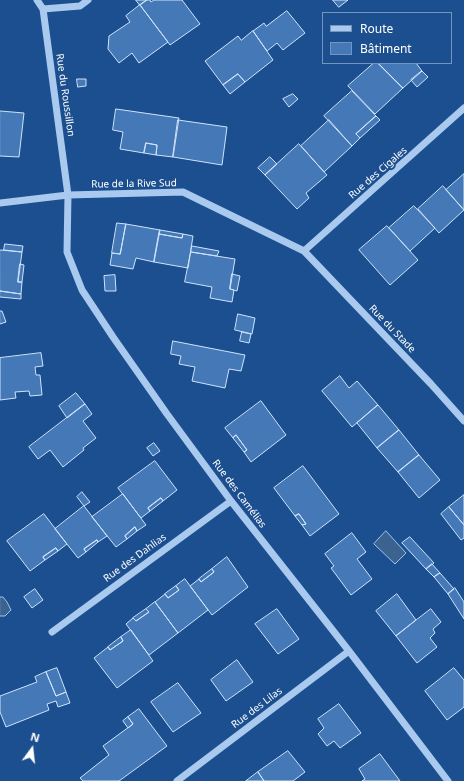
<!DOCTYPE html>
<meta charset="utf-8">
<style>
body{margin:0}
#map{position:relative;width:464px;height:781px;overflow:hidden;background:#1b4f8f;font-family:"Noto Sans",sans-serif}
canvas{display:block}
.legend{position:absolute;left:322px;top:12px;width:130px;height:52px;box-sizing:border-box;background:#1b4f8f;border:1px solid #7695bc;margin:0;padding:5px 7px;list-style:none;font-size:12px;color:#fff}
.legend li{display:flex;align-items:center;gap:8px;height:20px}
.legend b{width:20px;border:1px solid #7695bc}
.north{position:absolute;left:12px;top:729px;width:40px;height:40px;-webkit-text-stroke:3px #1b4f8f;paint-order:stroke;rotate:15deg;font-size:11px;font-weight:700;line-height:16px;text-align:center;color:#fff}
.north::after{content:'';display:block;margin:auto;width:14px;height:18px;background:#fff;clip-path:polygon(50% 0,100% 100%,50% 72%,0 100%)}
</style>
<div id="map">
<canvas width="464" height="781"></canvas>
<ul class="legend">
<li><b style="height:5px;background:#a9c9ee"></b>Route</li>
<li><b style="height:11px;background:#4478b7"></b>Bâtiment</li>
</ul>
<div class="north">N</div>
</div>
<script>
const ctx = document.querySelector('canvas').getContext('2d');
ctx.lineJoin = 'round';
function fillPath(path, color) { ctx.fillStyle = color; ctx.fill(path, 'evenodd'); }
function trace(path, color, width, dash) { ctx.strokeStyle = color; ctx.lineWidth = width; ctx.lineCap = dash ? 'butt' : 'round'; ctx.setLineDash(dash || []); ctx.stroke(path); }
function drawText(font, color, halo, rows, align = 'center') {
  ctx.font = font + ' "Noto Sans",sans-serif'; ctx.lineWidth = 4; ctx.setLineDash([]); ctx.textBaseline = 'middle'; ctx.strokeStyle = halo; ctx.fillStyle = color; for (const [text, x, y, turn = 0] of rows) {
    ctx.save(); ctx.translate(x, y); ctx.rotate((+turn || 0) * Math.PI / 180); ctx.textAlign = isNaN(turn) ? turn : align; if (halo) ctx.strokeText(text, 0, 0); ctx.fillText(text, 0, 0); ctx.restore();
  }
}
const water = new Path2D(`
 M 386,531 L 406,553 L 395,564 L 374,544 Z
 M 0,597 L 3,597 L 7,602 L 11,610 L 5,616 L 0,616 Z`);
fillPath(water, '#3c6290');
trace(water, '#9cc4f0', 1);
const building = new Path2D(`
 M 136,0 L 147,0 L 140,5 Z
 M 147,0 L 150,0 L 151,2 L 154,0 L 182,0 L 200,24 L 170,45 L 140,5 Z
 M 333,0 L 348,0 L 339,7 Z
 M 140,5 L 168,42 L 139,63 L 132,53 L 119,63 L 108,49 L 109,36 L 130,22 L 126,16 Z
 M 287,11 L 305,33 L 283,50 L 277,43 L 267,51 L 253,31 L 264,23 L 266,26 Z
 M 253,31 L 273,60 L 245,82 L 238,74 L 223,85 L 205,61 L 238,36 L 241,40 Z
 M 374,63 L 378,63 L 403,88 L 375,114 L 348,86 Z
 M 378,63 L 416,63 L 422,71 L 403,88 Z
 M 422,71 L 428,77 L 417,87 L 411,80 Z
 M 238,74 L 245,82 L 230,94 L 223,85 Z
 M 77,79 L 86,79 L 86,86 L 78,87 Z
 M 352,91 L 376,116 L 356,134 L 360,138 L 352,146 L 324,116 Z
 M 293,94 L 298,99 L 289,107 L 283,99 Z
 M 116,109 L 179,118 L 173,157 L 156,155 L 157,145 L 146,143 L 144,153 L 120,149 L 123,132 L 113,130 Z
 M 0,111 L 24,113 L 19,157 L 0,156 Z
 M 376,116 L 380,120 L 360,138 L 356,134 Z
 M 178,120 L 227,127 L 222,165 L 173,157 Z
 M 329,120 L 352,146 L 324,172 L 301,146 Z
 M 146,143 L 157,145 L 156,155 L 144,153 Z
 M 299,144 L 327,175 L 306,193 L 309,198 L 297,209 L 265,175 Z
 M 270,157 L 277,164 L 265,175 L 258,168 Z
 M 464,174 L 464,210 L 446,190 Z
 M 443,186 L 464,210 L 439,233 L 418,209 Z
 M 414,206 L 435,228 L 410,251 L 389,228 Z
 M 117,223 L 126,224 L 120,254 L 112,253 Z
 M 126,224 L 160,230 L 154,262 L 136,258 L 133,269 L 110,265 L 112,253 L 120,254 Z
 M 387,226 L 418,260 L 390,285 L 359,250 Z
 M 160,230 L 183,234 L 182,238 L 159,234 Z
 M 159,234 L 182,238 L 183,234 L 193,236 L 188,268 L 154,262 Z
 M 5,244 L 23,246 L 22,252 L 4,250 Z
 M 192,246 L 219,251 L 217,256 L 191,252 Z
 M 0,250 L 22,252 L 18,282 L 22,282 L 21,294 L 0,291 Z
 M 191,252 L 235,259 L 230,289 L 234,290 L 232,302 L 210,298 L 212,287 L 185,282 Z
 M 20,264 L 24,265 L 22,282 L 18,282 Z
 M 232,274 L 240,276 L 237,291 L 230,289 Z
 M 115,275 L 116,291 L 105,291 L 104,276 Z
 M 0,291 L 21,294 L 21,299 L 0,297 Z
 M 0,311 L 2,311 L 6,322 L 0,324 Z
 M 238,314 L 255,318 L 252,334 L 235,330 Z
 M 242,332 L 251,334 L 249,343 L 240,341 Z
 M 173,341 L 245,355 L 241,371 L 229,369 L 225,388 L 192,381 L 195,367 L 179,364 L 181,356 L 171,354 Z
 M 41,353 L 43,366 L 35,367 L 36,375 L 40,375 L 42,395 L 30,396 L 29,391 L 15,392 L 16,398 L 0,400 L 0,358 Z
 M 340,376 L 349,388 L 357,381 L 378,405 L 352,427 L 322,391 Z
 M 76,393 L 85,404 L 67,418 L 59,406 Z
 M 261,401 L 286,435 L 251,462 L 244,452 L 247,450 L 236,435 L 233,438 L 225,428 Z
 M 85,404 L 92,414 L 83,421 L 96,438 L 83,448 L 84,450 L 63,467 L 50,450 L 38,459 L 29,447 Z
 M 378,405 L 399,430 L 377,448 L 357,423 Z
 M 399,430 L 419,455 L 398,472 L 377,448 Z
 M 236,435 L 247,450 L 244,452 L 233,438 Z
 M 154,443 L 160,451 L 153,456 L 147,448 Z
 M 419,455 L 440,480 L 419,498 L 398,472 Z
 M 155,461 L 177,490 L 163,501 L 161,498 L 148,508 L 150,511 L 141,518 L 118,488 Z
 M 303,466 L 339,514 L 310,536 L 302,525 L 306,524 L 299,514 L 295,516 L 274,488 Z
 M 82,492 L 90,502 L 84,506 L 77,497 Z
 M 123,494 L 146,525 L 137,531 L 135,527 L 125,536 L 127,539 L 116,547 L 92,517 Z
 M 464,495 L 464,525 L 449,507 Z
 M 161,498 L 163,501 L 150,511 L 148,508 Z
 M 84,506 L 107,536 L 98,542 L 97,540 L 84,549 L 86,552 L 78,558 L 55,529 Z
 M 449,507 L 464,525 L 464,538 L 461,540 L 441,514 Z
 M 44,514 L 67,544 L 58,551 L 56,548 L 43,557 L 45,560 L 30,571 L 7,541 Z
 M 299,514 L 306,524 L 302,525 L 295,516 Z
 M 135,527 L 137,531 L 127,539 L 125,536 Z
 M 352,533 L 366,552 L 357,559 L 372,579 L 351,595 L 331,568 L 334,566 L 325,554 Z
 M 410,537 L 434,563 L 426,569 L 402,543 Z
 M 97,540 L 98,542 L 86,552 L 84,549 Z
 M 56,548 L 58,551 L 45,560 L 43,557 Z
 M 227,557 L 248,587 L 212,615 L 190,586 L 199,579 L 201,582 L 214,572 L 212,569 Z
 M 432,564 L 440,573 L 434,577 L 426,569 Z
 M 212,569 L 214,572 L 201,582 L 199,579 Z
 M 440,573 L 454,589 L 448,594 L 434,577 Z
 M 185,579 L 208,610 L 178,633 L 155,602 L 165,594 L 168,598 L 179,590 L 176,586 Z
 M 176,586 L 179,590 L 168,598 L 165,594 Z
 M 455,588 L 464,602 L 464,619 L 448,594 Z
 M 35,589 L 43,600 L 32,608 L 24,597 Z
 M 397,594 L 416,620 L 396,636 L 376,611 Z
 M 155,602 L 178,633 L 149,655 L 126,624 L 133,618 L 136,621 L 149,612 L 146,609 Z
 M 146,609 L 149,612 L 136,621 L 133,618 Z
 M 277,609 L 299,639 L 278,654 L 255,624 Z
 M 431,609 L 441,622 L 433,629 L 435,633 L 430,638 L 437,647 L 417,663 L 396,636 Z
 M 131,630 L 153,661 L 117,688 L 94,658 L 108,647 L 110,650 L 123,641 L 121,637 Z
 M 121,637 L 123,641 L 110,650 L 108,647 Z
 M 237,660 L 253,682 L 226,701 L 211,680 Z
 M 57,668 L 66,692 L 56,696 L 46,672 Z
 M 454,668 L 464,680 L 464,707 L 447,720 L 425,691 Z
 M 46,672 L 56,696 L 66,692 L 70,703 L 58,707 L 56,701 L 47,704 L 49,710 L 6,727 L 0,712 L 0,696 L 37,682 L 35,677 Z
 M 178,683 L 201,713 L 173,732 L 151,702 Z
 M 339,704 L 361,733 L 340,748 L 334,741 L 327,746 L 318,734 L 324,728 L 318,719 Z
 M 139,709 L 167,746 L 119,781 L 83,781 L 80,778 L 109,755 L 103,746 L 133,724 L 128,717 Z
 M 128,717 L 133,724 L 128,728 L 123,721 Z
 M 288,751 L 305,772 L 293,781 L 264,781 L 258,772 Z
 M 380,754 L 400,781 L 362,781 L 365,779 L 359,769 Z
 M 258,772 L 264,781 L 246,781 Z`);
fillPath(building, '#4478b7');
trace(building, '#cfe3fa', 1);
trace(new Path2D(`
 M 37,0 L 43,9 L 68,195 L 67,252 L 82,290 L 113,337 L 167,414 L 231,501 L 349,651 L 448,781
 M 43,9 L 80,6 L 88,0
 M 0,203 L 68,195 L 183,192 L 304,251 L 431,384 L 464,421
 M 304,251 L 464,108
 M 52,632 L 231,501
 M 177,781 L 349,651`), '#a9c9ee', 7);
drawText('10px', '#fff', '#1b4f8f', [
 ["Rue du Roussillon",65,95,82],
 ["Rue des Cigales",378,173,-41],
 ["Rue de la Rive Sud",134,184,-1],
 ["Rue du Stade",392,329,46],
 ["Rue des Camélias",239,494,53],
 ["Rue des Dahlias",135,558,-36],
 ["Rue des Lilas",257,708,-37]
]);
</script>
